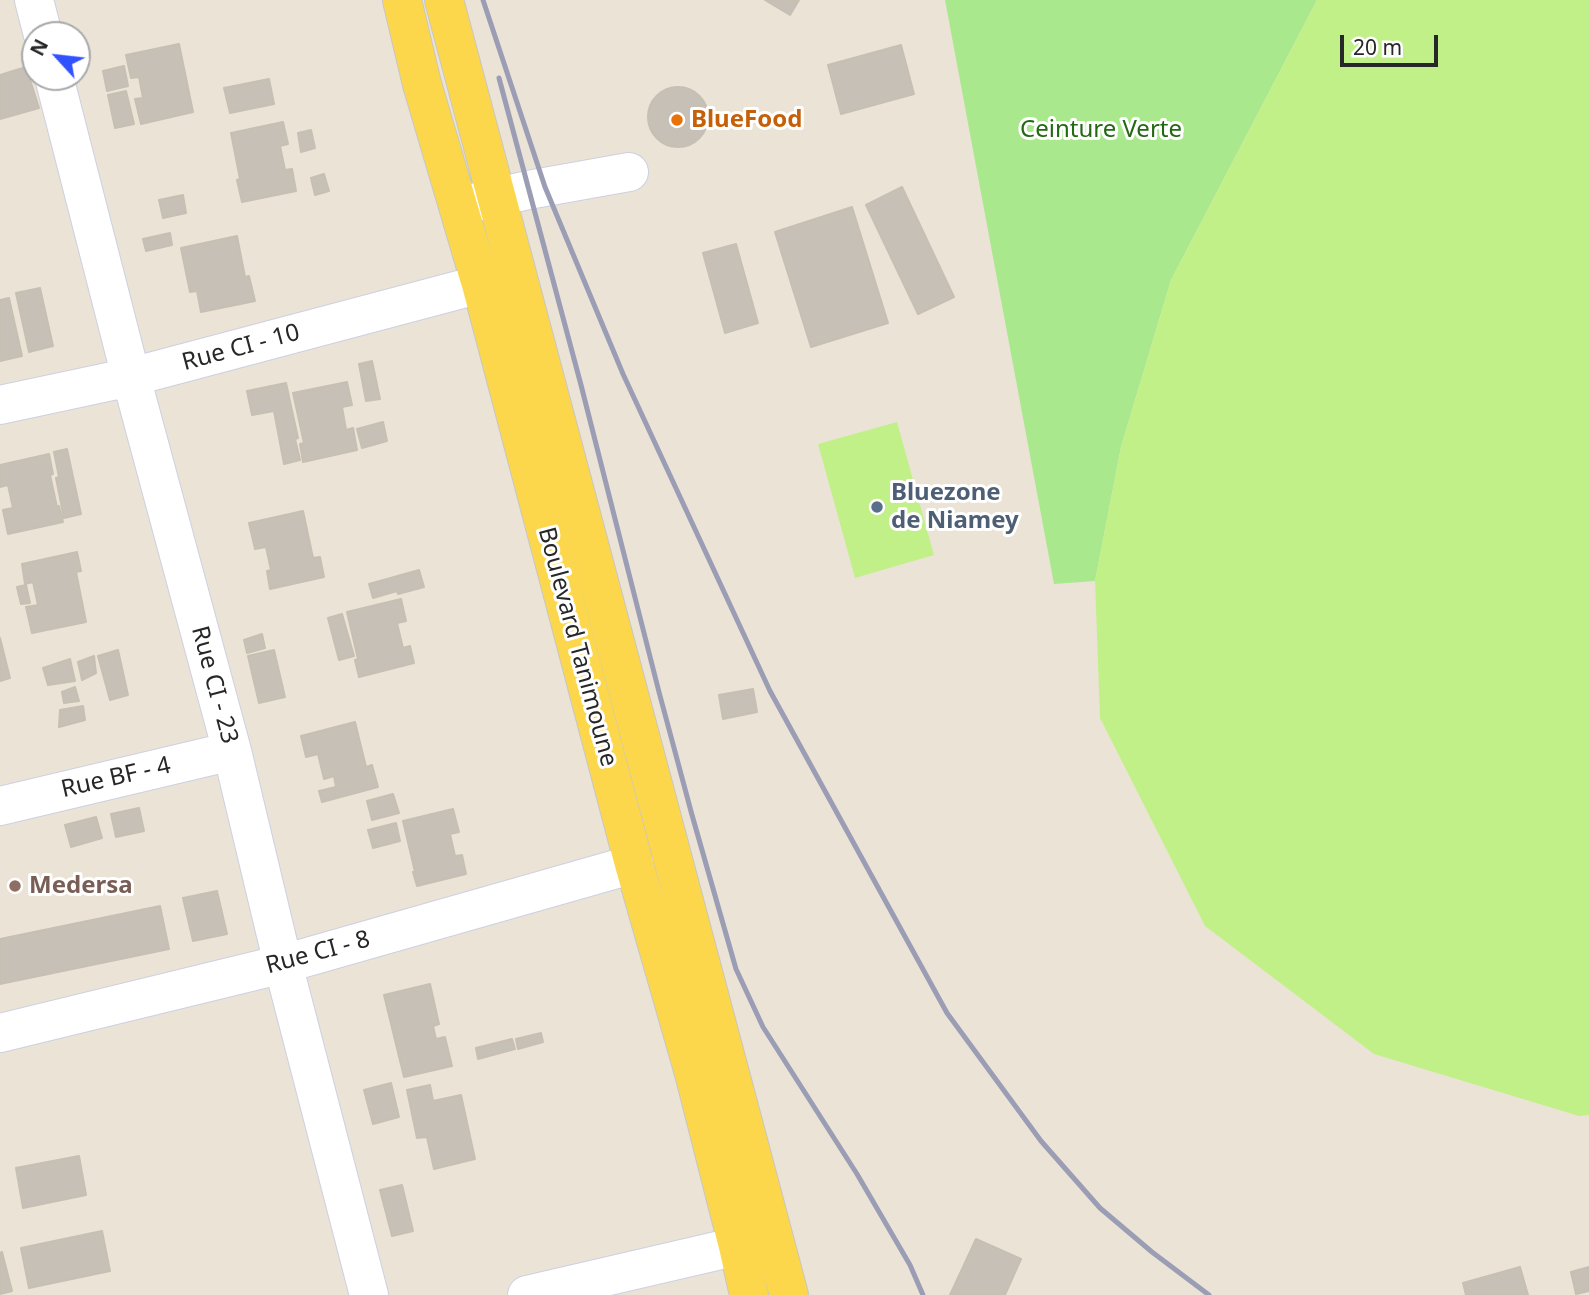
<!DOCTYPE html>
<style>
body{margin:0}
#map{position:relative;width:1589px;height:1295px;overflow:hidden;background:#ece3d7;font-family:"Noto Sans",sans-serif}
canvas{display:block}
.north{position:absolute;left:21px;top:21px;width:70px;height:70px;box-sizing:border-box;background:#fff;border:2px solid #a9a9a9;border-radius:50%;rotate:297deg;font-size:19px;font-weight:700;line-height:28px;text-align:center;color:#272727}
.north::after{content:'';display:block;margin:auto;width:24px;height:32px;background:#3152ff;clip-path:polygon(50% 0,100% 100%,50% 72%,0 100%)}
.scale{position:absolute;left:1340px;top:35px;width:98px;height:32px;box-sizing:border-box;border:4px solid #272727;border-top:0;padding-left:9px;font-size:21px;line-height:24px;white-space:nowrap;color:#272727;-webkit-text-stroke:5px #fff;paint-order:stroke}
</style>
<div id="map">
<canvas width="1589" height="1295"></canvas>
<div class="north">N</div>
<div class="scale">20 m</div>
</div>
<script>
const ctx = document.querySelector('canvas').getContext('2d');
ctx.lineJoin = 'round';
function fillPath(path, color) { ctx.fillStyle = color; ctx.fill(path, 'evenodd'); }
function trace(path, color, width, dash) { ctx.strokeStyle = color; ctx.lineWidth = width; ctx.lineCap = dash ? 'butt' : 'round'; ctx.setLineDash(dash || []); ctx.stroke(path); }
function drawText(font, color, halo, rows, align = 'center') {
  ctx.font = font + ' "Noto Sans",sans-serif'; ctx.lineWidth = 6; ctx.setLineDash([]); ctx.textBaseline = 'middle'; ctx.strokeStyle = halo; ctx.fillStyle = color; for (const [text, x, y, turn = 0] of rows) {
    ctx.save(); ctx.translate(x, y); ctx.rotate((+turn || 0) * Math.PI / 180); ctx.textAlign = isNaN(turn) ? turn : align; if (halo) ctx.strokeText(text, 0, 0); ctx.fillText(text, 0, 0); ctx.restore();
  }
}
fillPath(new Path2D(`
 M 945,0 L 1317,0 L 1171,280 L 1121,447 L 1095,581 L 1054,584 Z`), '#aae88e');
fillPath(new Path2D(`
 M 1317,0 L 1589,0 L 1589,1115 L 1579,1116 L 1374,1054 L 1205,926 L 1100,718 L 1095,581 L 1121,447 L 1171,280 Z
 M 897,422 L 934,555 L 855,578 L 818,444 Z`), '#c2f088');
const building = new Path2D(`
 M 765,0 L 799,0 L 790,15 Z
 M 179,44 L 193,112 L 141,124 L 135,99 L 143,98 L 139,77 L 131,78 L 126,55 Z
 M 901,45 L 914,94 L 841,114 L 828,65 Z
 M 124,66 L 128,86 L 107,91 L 103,71 Z
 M 26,67 L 39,108 L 0,119 L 0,75 Z
 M 269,79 L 274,104 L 230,113 L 224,88 Z
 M648 117a30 30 0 1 1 60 0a30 30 0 1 1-60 0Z
 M 126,91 L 134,124 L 115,128 L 108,95 Z
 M 283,122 L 288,144 L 280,146 L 285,170 L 292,169 L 296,191 L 242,202 L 237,180 L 240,179 L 231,133 Z
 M 311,130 L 315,148 L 301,152 L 298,133 Z
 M 324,174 L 329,191 L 315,195 L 311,178 Z
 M 902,187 L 954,297 L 918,314 L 866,205 Z
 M 183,195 L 186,213 L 163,218 L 159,200 Z
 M 852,207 L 888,323 L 811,347 L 775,232 Z
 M 170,233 L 172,245 L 146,251 L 143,239 Z
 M 237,236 L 245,277 L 249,276 L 255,301 L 201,312 L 197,291 L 190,292 L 181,248 Z
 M 736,244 L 758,323 L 725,333 L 703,253 Z
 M 40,288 L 53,346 L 29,352 L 16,293 Z
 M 9,298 L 22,356 L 0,361 L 0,300 Z
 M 372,361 L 380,399 L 366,401 L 359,364 Z
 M 347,382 L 352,405 L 342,407 L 346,430 L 353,428 L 357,450 L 303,462 L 300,444 L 304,443 L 293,393 Z
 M 286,383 L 298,438 L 295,439 L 300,460 L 284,464 L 274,411 L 252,415 L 247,391 Z
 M 383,422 L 387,441 L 362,448 L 357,429 Z
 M 67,449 L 81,514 L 64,518 L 56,478 L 59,477 L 54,452 Z
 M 49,454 L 53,474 L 50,475 L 57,507 L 59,506 L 63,522 L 8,534 L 3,510 L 13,508 L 8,485 L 0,487 L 0,465 Z
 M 303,511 L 313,558 L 320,557 L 324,577 L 270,589 L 267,571 L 271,570 L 266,547 L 255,549 L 249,523 Z
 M 77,552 L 81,571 L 76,572 L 86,622 L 32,633 L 26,607 L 38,605 L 33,582 L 25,584 L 22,564 Z
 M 419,570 L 424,587 L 398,594 L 397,591 L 373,598 L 369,584 Z
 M 26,585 L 30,603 L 21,604 L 17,587 Z
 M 401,599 L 406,621 L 397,623 L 403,648 L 410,646 L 414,663 L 359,677 L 355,660 L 358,659 L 347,612 Z
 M 342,614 L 354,656 L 339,660 L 328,618 Z
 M 262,634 L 265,648 L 247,653 L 244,640 Z
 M 0,638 L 10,678 L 0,681 Z
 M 118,650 L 128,695 L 110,700 L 98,656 Z
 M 274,650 L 285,697 L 259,703 L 248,656 Z
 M 94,656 L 96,673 L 82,680 L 78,662 Z
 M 70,659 L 75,681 L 48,685 L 43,668 Z
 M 75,687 L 79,701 L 64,703 L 62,692 Z
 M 753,689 L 757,712 L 723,719 L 719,695 Z
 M 83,706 L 85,720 L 59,727 L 60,710 Z
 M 355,722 L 366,767 L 372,765 L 378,787 L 322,802 L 319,791 L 336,787 L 334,776 L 324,779 L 318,754 L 306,757 L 301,736 Z
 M 393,794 L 399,813 L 372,820 L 367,801 Z
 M 139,808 L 144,831 L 116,837 L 111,814 Z
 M 453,809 L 459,832 L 450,834 L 455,856 L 462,855 L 466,874 L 417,886 L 413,872 L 415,872 L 403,821 Z
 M 96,817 L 102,838 L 71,847 L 65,825 Z
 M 396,823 L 400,841 L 373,848 L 368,830 Z
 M 217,891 L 227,934 L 193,941 L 183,898 Z
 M 160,906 L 169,949 L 0,984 L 0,939 Z
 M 430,984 L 439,1024 L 433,1026 L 436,1039 L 445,1037 L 452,1066 L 404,1077 L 384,995 Z
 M 541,1033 L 543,1042 L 518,1049 L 516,1039 Z
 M 512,1039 L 515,1049 L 478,1059 L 476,1048 Z
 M 391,1083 L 399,1117 L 373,1124 L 364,1090 Z
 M 430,1085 L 433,1101 L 461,1095 L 475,1159 L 434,1169 L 427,1137 L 417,1138 L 407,1090 Z
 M 79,1156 L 86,1195 L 23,1208 L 16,1168 Z
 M 402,1185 L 413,1231 L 392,1236 L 380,1190 Z
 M 102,1231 L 110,1271 L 29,1288 L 21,1248 Z
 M 976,1239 L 1021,1259 L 1005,1295 L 950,1295 Z
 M 2,1252 L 12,1291 L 0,1294 L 0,1253 Z
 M 1520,1267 L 1528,1295 L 1466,1295 L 1463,1283 Z
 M 1589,1267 L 1589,1291 L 1576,1294 L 1571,1272 Z`);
fillPath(building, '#c6c0b7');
trace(building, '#c7bfb1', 2);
const minor = new Path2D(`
 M 34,0 L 43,35
 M 54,77 L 131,377 L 232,751 L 283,964 L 369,1295
 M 464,205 L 528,190 L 629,172
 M 0,405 L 131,377 L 481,284
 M 0,806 L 232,751
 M 0,1033 L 283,964 L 634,864
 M 527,1295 L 738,1246`);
const major = new Path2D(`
 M 402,0 L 422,84 L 481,284 L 634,864 L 694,1073 L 738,1246 L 749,1295
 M 444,0 L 789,1295`);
trace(minor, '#ccd0e2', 40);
trace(major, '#c7c7c7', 40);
trace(minor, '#fff', 38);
trace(major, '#fcd74c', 38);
trace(new Path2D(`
 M 483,0 L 545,187 L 623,374 L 770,691 L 947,1013 L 1041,1141 L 1100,1208 L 1152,1252 L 1209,1295
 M 499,78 L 581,385 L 659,692 L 692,815 L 736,969 L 763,1027 L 857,1174 L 910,1265 L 923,1295`), '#9a9db4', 5);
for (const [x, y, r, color] of [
 [677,120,7,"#e8710a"],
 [877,507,7,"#5c6f8a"],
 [15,886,7,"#8d6e63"]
]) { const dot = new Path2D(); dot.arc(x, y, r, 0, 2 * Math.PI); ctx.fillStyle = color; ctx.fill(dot); trace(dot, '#fff', 2.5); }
drawText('bold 24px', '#c56008', '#fff', [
 ["BlueFood",691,120]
], 'left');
drawText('24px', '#236813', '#fff', [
 ["Ceinture Verte",1101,130]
]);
drawText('24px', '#272727', '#fff', [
 ["Rue CI - 10",241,348,-15],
 ["Boulevard Tanimoune",577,647,75],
 ["Rue CI - 23",214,685,75],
 ["Rue BF - 4",116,778,-13],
 ["Rue CI - 8",318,953,-15]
]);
drawText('bold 24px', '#4e5e75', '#fff', [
 ["Bluezone",891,493],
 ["de Niamey",891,521]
], 'left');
drawText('bold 24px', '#785e54', '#fff', [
 ["Medersa",29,886]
], 'left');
</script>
